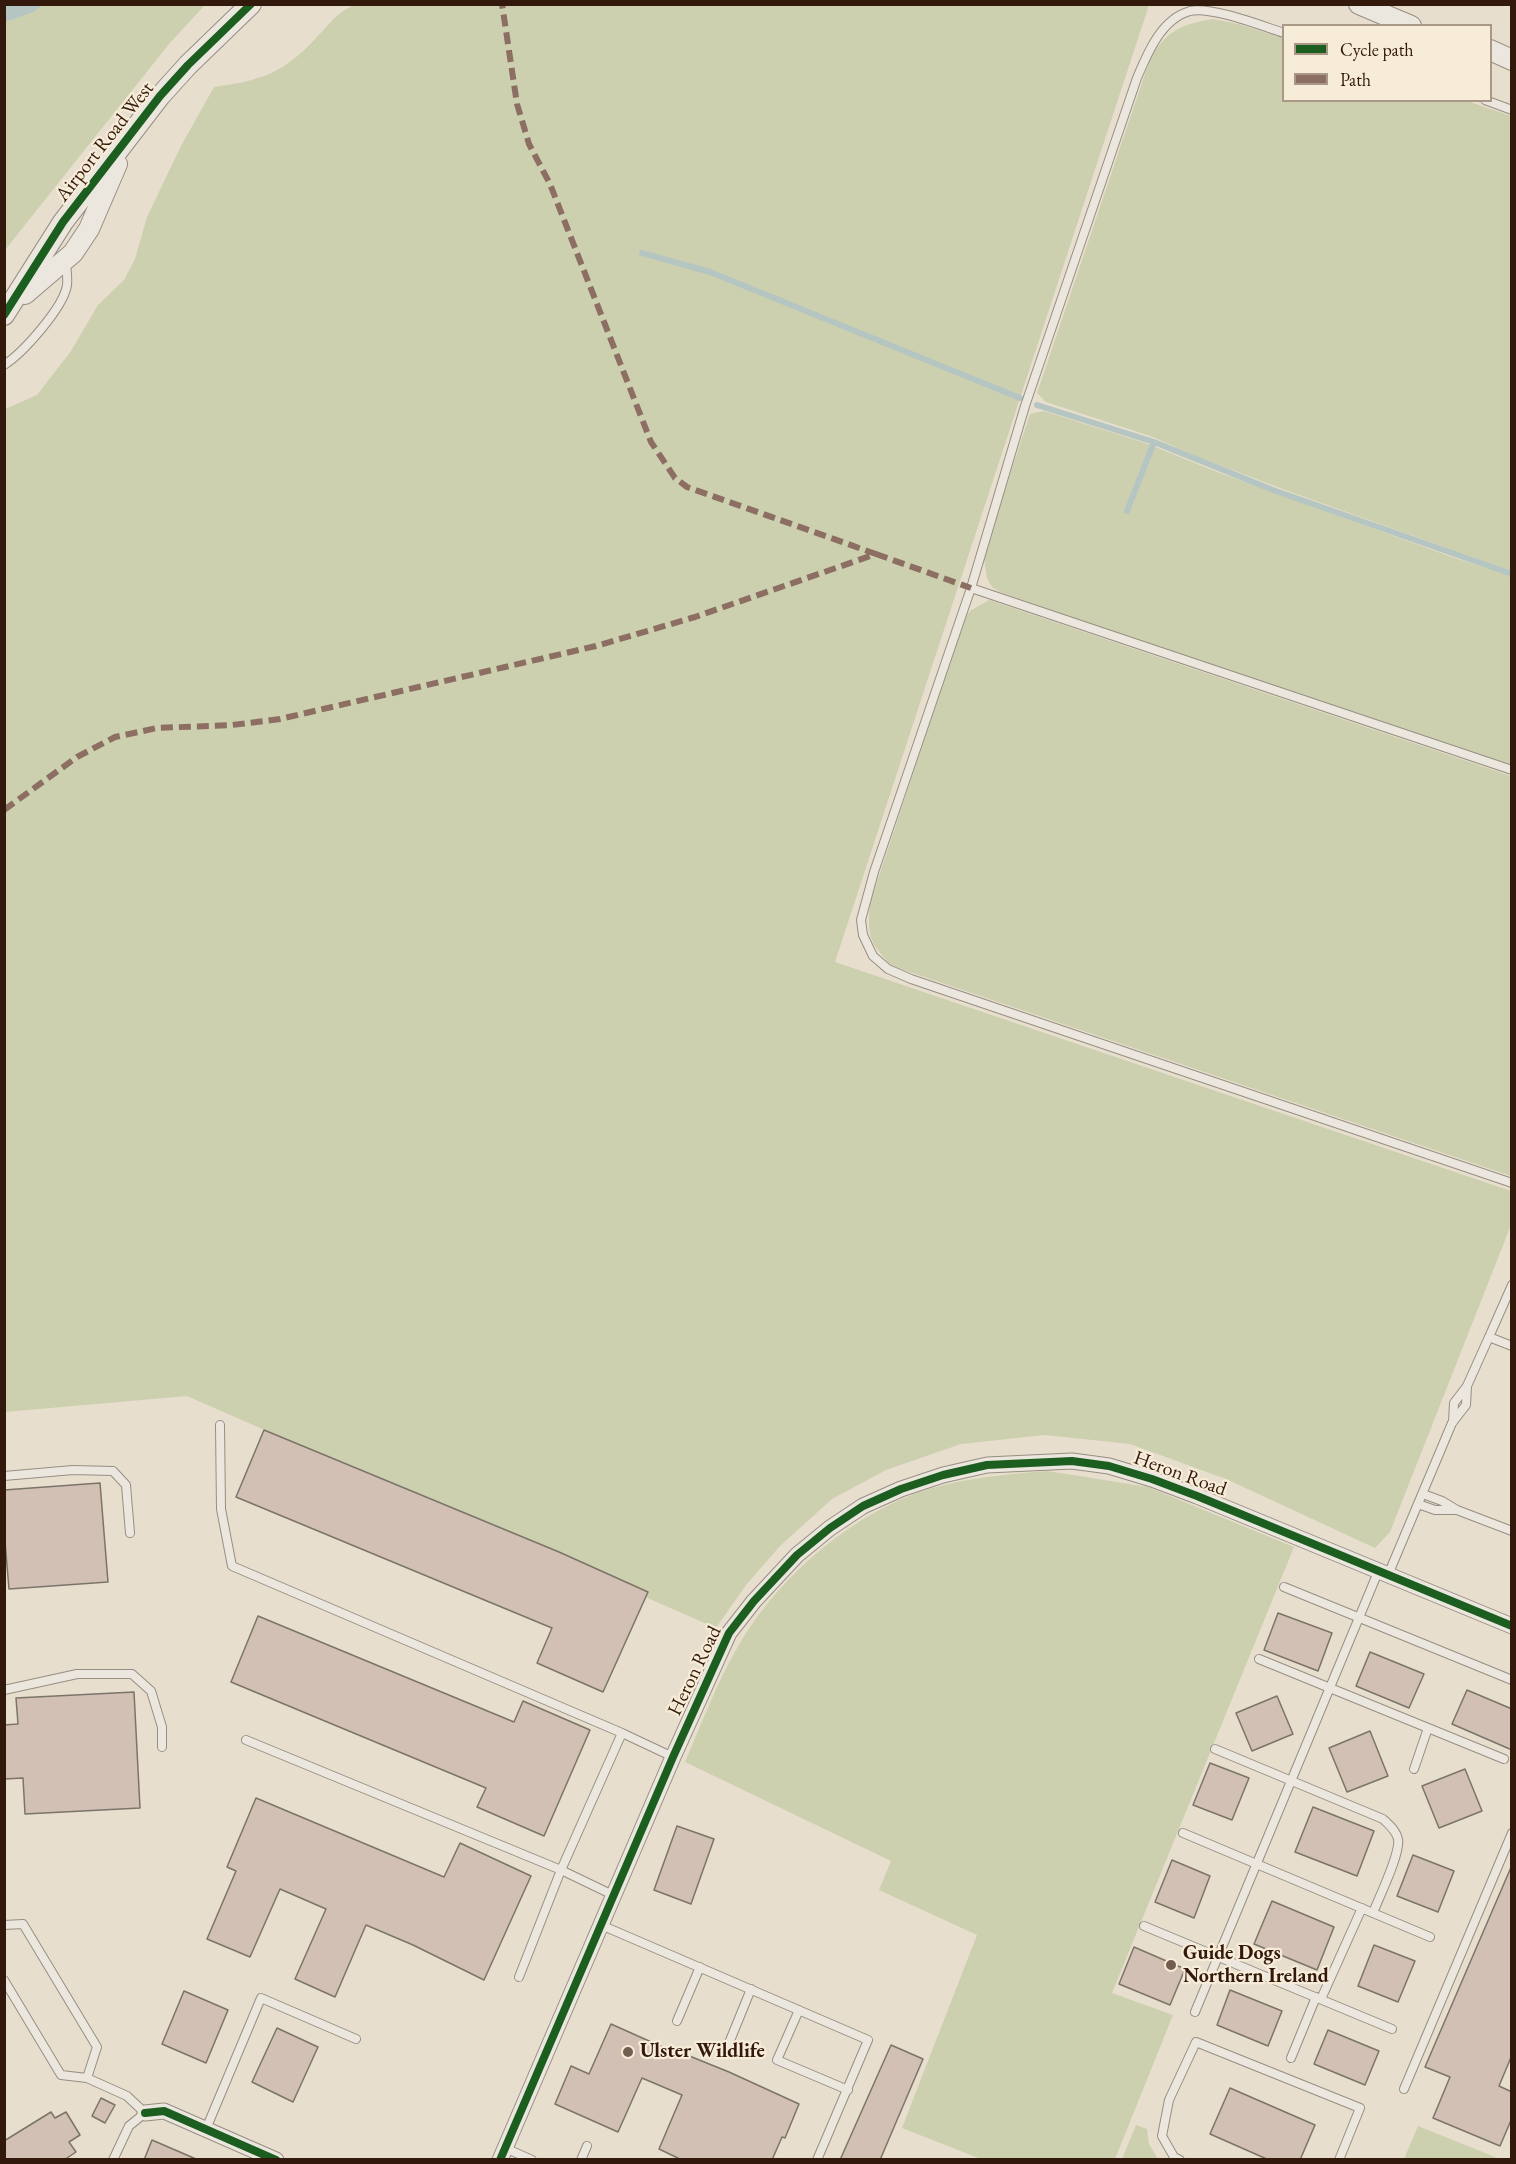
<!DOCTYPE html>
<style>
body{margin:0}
#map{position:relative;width:1516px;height:2164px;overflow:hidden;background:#e7decd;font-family:"EB Garamond",serif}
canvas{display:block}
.frame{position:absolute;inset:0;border:6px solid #32190b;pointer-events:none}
.legend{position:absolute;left:1282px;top:24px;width:210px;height:78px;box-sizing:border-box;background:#f7ecd7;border:2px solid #a89885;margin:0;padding:8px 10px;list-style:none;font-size:18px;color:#32190b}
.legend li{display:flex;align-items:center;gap:12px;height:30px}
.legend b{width:30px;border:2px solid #a89885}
</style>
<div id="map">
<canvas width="1516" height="2164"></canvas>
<div class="frame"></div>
<ul class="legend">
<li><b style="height:8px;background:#1b5e20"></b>Cycle path</li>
<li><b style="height:8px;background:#8d6e63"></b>Path</li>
</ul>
</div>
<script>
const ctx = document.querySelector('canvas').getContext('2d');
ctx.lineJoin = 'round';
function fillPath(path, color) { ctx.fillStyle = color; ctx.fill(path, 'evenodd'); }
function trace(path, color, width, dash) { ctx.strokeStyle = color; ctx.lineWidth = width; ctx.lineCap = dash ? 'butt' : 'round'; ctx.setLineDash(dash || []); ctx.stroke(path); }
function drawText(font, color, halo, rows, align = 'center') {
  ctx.font = font + ' "EB Garamond",serif'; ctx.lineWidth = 4.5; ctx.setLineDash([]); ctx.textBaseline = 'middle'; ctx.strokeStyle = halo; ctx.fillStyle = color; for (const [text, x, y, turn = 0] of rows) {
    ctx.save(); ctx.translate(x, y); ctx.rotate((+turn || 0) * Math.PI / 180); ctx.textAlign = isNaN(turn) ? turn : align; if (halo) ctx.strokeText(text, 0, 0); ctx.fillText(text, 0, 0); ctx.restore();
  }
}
fillPath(new Path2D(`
 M 43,5 L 205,5 L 169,44 L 5,250 L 4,22 L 34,12 Z
 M 354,5 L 1149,5 L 835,962 L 1511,1191 L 1511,1225 L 1390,1532 L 1375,1548 L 1226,1479 L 1130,1444 L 1045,1435 L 961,1444 L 886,1470 L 832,1499 L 780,1546 L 746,1585 L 716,1628 L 187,1396 L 5,1412 L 5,409 L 37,395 L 71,351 L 98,305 L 124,280 L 135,259 L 147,217 L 181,146 L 214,87 C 260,81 284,73 316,38 C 331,23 335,14 354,5 Z
 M 1213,19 L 1238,24 L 1283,38 L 1284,100 L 1467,101 L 1511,116 L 1511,571 L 1288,491 L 1198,457 L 1153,437 L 1046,402 L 1037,393 L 1150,59 C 1166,31 1182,24 1213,19 Z
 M 1044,411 L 1148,444 L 1212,470 L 1449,556 L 1511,576 L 1511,767 L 1201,663 L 1000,592 L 992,587 L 987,578 L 984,559 L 991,532 L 1030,414 Z
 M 989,600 L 1511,776 L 1511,1176 L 892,966 C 869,942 867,936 870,903 L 964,620 L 970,611 Z
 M 1048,1471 L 1148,1487 L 1294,1547 L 1112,1993 L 1173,2015 L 1115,2159 L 981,2159 L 902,2128 L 977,1935 L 879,1890 L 891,1861 L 685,1762 C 701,1725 716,1685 736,1650 C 773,1583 843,1521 914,1494 C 955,1479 1005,1474 1048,1471 Z
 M 1136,2125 L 1147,2129 L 1149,2144 L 1158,2159 L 1122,2159 Z
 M 1418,2126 L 1500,2159 L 1404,2159 Z`), '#ccd0af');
fillPath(new Path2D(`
 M 4,5 L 5,4 L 43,5 L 34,12 L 5,22 Z`), '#b5c6c2');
trace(new Path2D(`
 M 642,253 L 710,272 L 1020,398
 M 1037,405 L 1154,442
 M 1127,511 L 1154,442 L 1273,490 L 1512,574`), '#b5c6c2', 6);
const building = new Path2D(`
 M 264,1430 L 559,1552 L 648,1592 L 603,1692 L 537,1663 L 552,1628 L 236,1497 Z
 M 100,1483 L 108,1582 L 9,1589 L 4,1530 L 4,1490 Z
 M 1278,1613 L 1332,1633 L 1318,1671 L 1264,1650 Z
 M 258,1616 L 514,1722 L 523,1701 L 590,1730 L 544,1836 L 477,1807 L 486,1788 L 231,1682 Z
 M 1370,1652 L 1424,1674 L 1409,1708 L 1356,1686 Z
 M 1467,1690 L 1512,1709 L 1512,1750 L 1452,1724 Z
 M 134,1692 L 140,1808 L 25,1814 L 23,1778 L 4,1779 L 4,1725 L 18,1724 L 16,1698 Z
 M 1277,1696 L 1293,1734 L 1252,1751 L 1236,1713 Z
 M 1370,1731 L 1388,1776 L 1347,1792 L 1329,1748 Z
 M 1210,1763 L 1249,1778 L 1232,1820 L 1193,1805 Z
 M 1465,1769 L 1482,1811 L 1439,1828 L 1422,1786 Z
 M 256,1798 L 444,1877 L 460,1843 L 531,1876 L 484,1980 L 413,1945 L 366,1925 L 335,1997 L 295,1979 L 326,1909 L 280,1889 L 250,1957 L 207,1939 L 236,1871 L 227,1867 Z
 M 1313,1807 L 1374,1831 L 1357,1876 L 1295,1852 Z
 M 677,1826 L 714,1839 L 691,1904 L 654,1890 Z
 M 1413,1855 L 1454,1871 L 1438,1912 L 1397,1896 Z
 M 1172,1860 L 1210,1876 L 1194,1918 L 1155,1902 Z
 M 1512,1865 L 1512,2055 L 1499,2086 L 1512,2092 L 1512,2118 L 1500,2146 L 1433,2118 L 1450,2077 L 1425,2067 Z
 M 1272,1901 L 1334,1927 L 1317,1970 L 1254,1944 Z
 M 1374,1945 L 1415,1961 L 1398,2002 L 1358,1986 Z
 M 1134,1947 L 1185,1969 L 1170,2005 L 1119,1984 Z
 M 1230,1990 L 1282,2011 L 1268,2046 L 1217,2025 Z
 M 184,1991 L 228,2010 L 206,2063 L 162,2044 Z
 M 611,2024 L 676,2053 L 677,2051 L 729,2072 L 799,2104 L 785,2138 L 782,2137 L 772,2160 L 682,2160 L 659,2149 L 682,2095 L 642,2078 L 618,2132 L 555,2104 L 571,2066 L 589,2074 Z
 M 277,2028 L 318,2047 L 293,2102 L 252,2082 Z
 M 1328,2030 L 1379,2051 L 1365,2085 L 1314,2064 Z
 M 891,2045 L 923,2059 L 880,2160 L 840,2160 Z
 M 1230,2088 L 1315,2125 L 1300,2160 L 1269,2160 L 1210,2134 Z
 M 101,2098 L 115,2105 L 105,2123 L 92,2116 Z
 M 51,2112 L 55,2118 L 66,2112 L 80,2135 L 69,2142 L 76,2152 L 64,2160 L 4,2160 L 4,2141 Z
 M 152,2140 L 196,2159 L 196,2160 L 144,2160 Z`);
fillPath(building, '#d2c0b4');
trace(building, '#7c7469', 1.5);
const service = new Path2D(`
 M 1485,100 L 1512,110
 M 4,365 C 23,353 64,307 67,285 C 68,277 66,269 66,261
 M 971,588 L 1025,406 L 1137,78 C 1147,54 1161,19 1190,11 C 1211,6 1262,26 1284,33
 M 1512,770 L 971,588 L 874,872 L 861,920 L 863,935 L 873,956 L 888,969 L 911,979 L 1512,1183
 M 1489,1337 L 1512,1285
 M 1453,1422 L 1454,1403 L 1467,1386 L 1489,1337 L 1512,1346
 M 220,1425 L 221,1509 L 232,1566 L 622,1733 L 673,1757
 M 4,1476 L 73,1470 L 113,1471 L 126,1485 L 130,1533
 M 1423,1494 L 1442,1501 L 1457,1510 L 1512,1531
 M 1418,1504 L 1435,1510 L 1455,1510
 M 1388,1575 L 1452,1423 L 1466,1405 L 1467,1386
 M 1284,1587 L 1512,1680
 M 1259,1659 L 1504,1759
 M 4,1690 L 77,1674 L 132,1674 L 151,1691 L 162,1727 L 162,1747
 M 246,1740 L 561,1870 L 613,1895
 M 1215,1749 L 1383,1819 C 1389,1825 1396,1830 1398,1839 C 1401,1853 1379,1897 1373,1913
 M 1414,1769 L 1428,1728
 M 1183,1833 L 1430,1937
 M 4,1925 L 23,1924 L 97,2047 L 87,2078
 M 601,1925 L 868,2040 L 817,2160
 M 1144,1926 L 1392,2029
 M 519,1977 L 561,1870 L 622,1733
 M 4,1980 L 61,2075 L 87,2078 L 127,2096 L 145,2113 L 129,2126 L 113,2160
 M 1321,1999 L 1362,1908
 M 799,2010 L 777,2060 L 848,2090
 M 1195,2012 L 1378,1572
 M 677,2021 L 700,1967
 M 729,2043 L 751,1989
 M 1291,2058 L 1316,1997
 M 1404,2089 L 1512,1833
 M 206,2129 L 261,1998 L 356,2039
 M 505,2148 L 532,2160
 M 581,2160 L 587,2146
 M 1180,2160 L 1174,2157 L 1162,2136 L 1169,2100 L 1196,2042 L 1360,2108 L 1339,2160`);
const minor = new Path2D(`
 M 145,2113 L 164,2111 L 276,2160
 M 500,2160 L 673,1757 L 729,1633 L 754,1601 L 797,1555 L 830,1528 L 863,1506 L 901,1489 L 943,1475 L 987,1465 L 1072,1461 L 1109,1466 L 1152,1479 L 1197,1496 L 1512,1626`);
const tertiary = new Path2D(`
 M 1359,4 L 1411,26
 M 1490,50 L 1512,60
 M 25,294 L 73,253 L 89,229 L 117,164
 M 4,315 L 63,222 L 160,96 L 188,65 L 251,4`);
trace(service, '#978e83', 10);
trace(minor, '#978e83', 17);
trace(tertiary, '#978e83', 22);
trace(service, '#ece7de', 8);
trace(minor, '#ece7de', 15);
trace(tertiary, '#ece7de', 20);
trace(new Path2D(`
 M 876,554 L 971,588
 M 4,810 L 77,757 L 115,737 L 157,728 L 232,725 L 280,719 L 596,646 L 695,617 L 876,554 L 687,487 L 675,478 L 651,442 L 550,184 L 529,144 L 517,104 L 502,4`), '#8d6e63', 6, [12, 6]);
trace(new Path2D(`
 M 4,315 L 63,222 L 160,96 L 188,65 L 251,4
 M 145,2113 L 164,2111 L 276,2160
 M 500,2160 L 673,1757 L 729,1633 L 754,1601 L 797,1555 L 830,1528 L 863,1506 L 901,1489 L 943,1475 L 987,1465 L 1072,1461 L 1109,1466 L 1152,1479 L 1197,1496 L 1512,1626`), '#1b5e20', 8);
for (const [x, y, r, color] of [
 [1171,1965,6,"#715e4f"],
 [628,2052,6,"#715e4f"]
]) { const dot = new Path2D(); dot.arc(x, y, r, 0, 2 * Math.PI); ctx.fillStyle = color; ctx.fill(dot); trace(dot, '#f7ecd7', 2); }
drawText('20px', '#32190b', '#f7ecd7', [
 ["Airport Road West",105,142,-52],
 ["Heron Road",1180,1474,20],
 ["Heron Road",695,1671,-64]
]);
drawText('bold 20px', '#32190b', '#f7ecd7', [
 ["Guide Dogs",1183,1954],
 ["Northern Ireland",1183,1977],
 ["Ulster Wildlife",640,2052]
], 'left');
</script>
